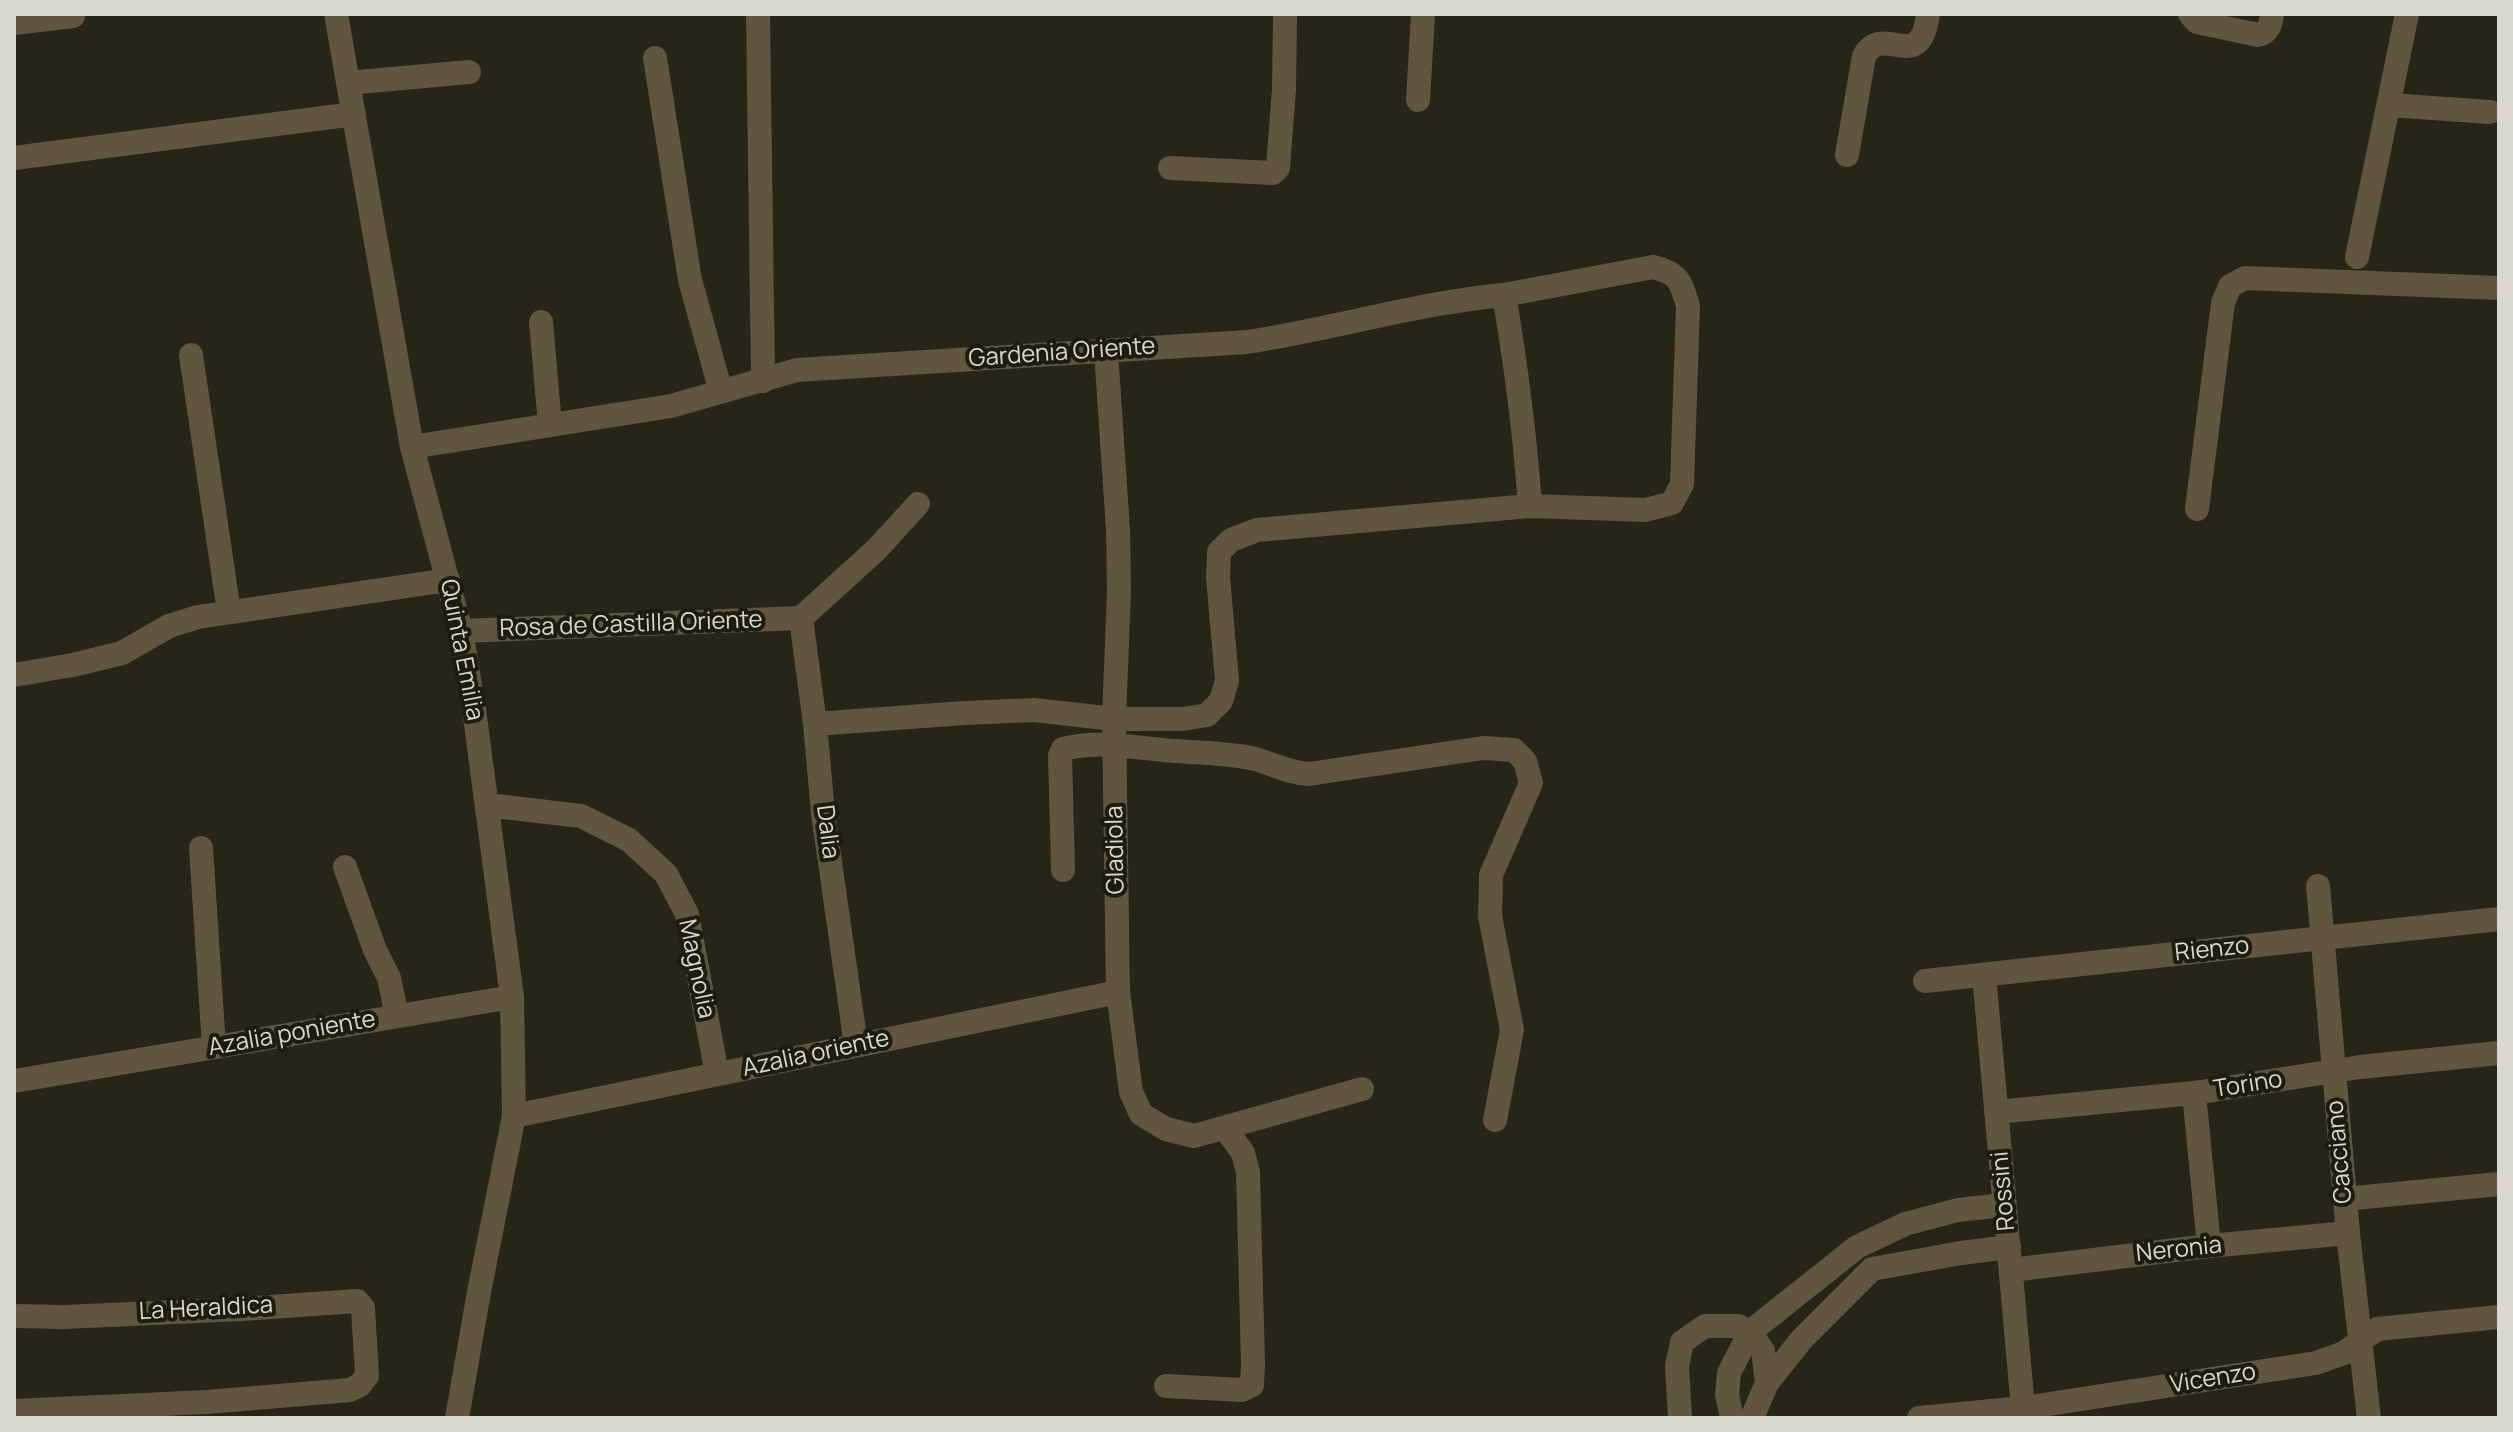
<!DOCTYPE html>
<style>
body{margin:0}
#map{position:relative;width:2513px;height:1432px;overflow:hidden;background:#272517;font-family:Manrope,sans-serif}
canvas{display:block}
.frame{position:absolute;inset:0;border:16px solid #d9d8cf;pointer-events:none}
</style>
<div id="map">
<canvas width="2513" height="1432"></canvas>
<div class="frame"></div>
</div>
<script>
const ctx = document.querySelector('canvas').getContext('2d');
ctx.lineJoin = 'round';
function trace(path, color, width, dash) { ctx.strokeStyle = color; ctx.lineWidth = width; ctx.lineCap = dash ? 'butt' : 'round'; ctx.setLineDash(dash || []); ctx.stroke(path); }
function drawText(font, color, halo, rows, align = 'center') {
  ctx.font = font + ' Manrope,sans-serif'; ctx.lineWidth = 8; ctx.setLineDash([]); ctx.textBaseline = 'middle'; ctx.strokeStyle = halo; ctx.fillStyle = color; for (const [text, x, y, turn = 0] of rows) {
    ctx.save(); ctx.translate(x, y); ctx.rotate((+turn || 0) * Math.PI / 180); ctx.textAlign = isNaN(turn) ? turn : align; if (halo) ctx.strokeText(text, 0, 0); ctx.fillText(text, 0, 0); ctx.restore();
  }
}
trace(new Path2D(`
 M 336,14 L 412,447 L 461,631 L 474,709 L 512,997 L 514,1116 L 479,1292 L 457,1418
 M 758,14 L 763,381
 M 2190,14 L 2197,22 L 2258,35 C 2269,32 2271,24 2272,14
 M 14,23 L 73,16
 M 655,58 L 690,280 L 721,392
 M 348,83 L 469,72
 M 1418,100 L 1423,14
 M 2389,105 L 2490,112
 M 1847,155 L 1864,56 C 1883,21 1920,77 1928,14
 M 14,158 L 354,114
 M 1170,168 L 1273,173 L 1278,168 L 1284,89 L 1285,14
 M 2357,257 L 2407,14
 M 541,322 L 550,425
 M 1106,351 L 1118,530 L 1119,591 L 1114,719 L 1118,992 L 1131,1092 L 1141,1114 L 1166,1129 L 1194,1136 L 1362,1089
 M 191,355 L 229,612
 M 412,447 L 671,406 L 797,370 L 1247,342 C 1333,329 1417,303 1504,295 C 1516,365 1525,435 1530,506
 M 2197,509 L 2223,303 L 2230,286 L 2245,278 L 2499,288
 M 801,618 L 815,724 L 823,813 L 856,1045
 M 801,618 L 877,549 L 918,504
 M 461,631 L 801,618
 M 14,675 L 73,665 L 122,653 L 169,626 L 198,617 L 448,580
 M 815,724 L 964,713 L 1034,710 L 1114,719 L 1182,719 L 1207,715 L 1221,701 L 1227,681 L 1218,577 L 1219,552 L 1231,540 L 1257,530 L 1530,506 L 1646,510 L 1672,503 L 1682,484 L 1688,306 C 1681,282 1679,273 1653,267 L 1504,295
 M 487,805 L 581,816 L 629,840 L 666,874 L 687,914 L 717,1074
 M 201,848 L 214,1047
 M 345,867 L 375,950 L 389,978 L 397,1016
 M 1063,870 L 1060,755 L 1063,749 C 1098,739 1140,749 1175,751 C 1201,753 1230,753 1255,759 C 1276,765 1286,772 1309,774 L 1483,748 L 1514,750 L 1525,761 L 1531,783 L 1491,875 L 1490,916 L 1512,1030 L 1495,1120
 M 2318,886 L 2348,1233 L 2369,1418
 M 1984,975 L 2023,1408
 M 1925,981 L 2499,919
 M 14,1081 L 512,997
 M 2194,1093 L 2209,1246
 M 1996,1112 L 2194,1093 L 2360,1067 L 2499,1053
 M 514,1116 L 1118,992
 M 2344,1199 L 2499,1184
 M 2011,1270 L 2209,1246 L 2348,1233
 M 14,1316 L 64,1317 L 242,1309 L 357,1301 L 363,1308 L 367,1376 L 360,1385 L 350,1390 L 207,1402 L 14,1411
 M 1166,1386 L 1242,1390 L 1252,1385 L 1253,1364 L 1248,1172 L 1243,1153 L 1225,1128
 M 1680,1418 L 1677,1366 L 1682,1342 L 1705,1326 L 1738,1326 L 1750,1332 L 1763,1351 L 1767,1383
 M 1732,1418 L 1727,1395 L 1729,1373 L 1750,1332 L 1857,1247 L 1905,1224 L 1958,1210 L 2004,1205
 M 1752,1418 L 1767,1383 L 1802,1339 L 1872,1269 L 1961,1253 L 2009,1247
 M 1919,1418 L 2023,1408 L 2316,1363 L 2344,1353 L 2377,1329 L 2499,1317`), '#60553f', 24);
drawText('24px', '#d9d8cf', '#1e1c0e', [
 ["Gardenia Oriente",1062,353,-4],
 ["Rosa de Castilla Oriente",631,625,-2],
 ["Quinta Emilia",461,650,79],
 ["Dalia",827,832,83],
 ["Gladiola",1116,850,-91],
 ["Rienzo",2212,950,-6],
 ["Magnolia",696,969,78],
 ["Azalia poniente",292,1034,-10],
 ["Azalia oriente",816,1054,-12],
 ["Torino",2248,1085,-9],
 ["Cacciano",2340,1152,-95],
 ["Rossini",2004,1191,-95],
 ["Neronia",2179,1250,-6],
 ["La Heraldica",206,1309,-3],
 ["Vicenzo",2213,1379,-9]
]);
</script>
